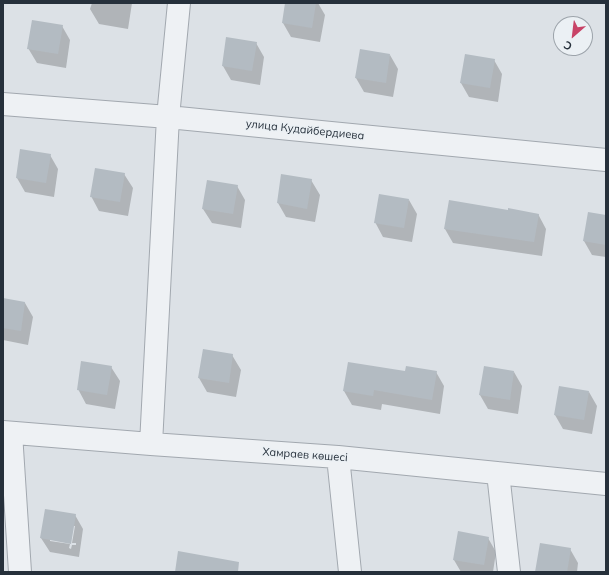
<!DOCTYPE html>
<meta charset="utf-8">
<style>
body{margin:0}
#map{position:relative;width:609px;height:575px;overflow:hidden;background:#dce1e6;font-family:Mulish,sans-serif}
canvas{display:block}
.frame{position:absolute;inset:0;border:4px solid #26303b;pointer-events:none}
.north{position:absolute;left:553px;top:16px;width:40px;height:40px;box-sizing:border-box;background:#ebf0f4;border:1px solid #9ca3aa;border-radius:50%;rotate:208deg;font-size:11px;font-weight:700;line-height:16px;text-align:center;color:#26303b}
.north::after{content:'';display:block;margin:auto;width:14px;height:18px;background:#c84367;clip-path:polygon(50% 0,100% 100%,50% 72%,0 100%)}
</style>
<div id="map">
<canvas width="609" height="575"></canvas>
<div class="frame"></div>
<div class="north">С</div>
</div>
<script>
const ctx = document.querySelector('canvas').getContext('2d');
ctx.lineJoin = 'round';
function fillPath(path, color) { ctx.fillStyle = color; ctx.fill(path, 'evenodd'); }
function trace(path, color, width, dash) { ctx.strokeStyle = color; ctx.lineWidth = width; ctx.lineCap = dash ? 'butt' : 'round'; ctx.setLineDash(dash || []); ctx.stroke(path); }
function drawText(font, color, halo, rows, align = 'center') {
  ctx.font = font + ' Mulish,sans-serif'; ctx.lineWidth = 3; ctx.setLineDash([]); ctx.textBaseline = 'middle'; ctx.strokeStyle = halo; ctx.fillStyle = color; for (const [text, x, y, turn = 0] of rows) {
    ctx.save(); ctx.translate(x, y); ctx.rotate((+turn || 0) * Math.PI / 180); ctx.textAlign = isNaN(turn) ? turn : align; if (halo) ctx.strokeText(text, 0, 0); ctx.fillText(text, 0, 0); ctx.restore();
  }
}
fillPath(new Path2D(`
 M 92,3 L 132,3 L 128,29 L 99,24 L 90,9 Z
 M 286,3 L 318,3 L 325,15 L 320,42 L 291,37 L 283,23 Z
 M 62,26 L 70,40 L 66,68 L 37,63 L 28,48 Z
 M 256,43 L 264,57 L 260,85 L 231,80 L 223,66 Z
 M 390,55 L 398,69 L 393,97 L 364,92 L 356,78 Z
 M 494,60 L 502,74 L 498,102 L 469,97 L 461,83 Z
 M 50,155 L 58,169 L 54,197 L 25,192 L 17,178 Z
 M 124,174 L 133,188 L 128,216 L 99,211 L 91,196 Z
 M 311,180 L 320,195 L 315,222 L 286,217 L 278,203 Z
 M 237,186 L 245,200 L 241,228 L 212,223 L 203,209 Z
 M 409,200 L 417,214 L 412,242 L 383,237 L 375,222 Z
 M 509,212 L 538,214 L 546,229 L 542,256 L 453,243 L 445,229 Z
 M 606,216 L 606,257 L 592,255 L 584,241 Z
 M 3,299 L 25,303 L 33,317 L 28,345 L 3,340 Z
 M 232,355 L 241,370 L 236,397 L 207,392 L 199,378 Z
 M 111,367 L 120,381 L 115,409 L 86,404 L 78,389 Z
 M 406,372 L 436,372 L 444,386 L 440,414 L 382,404 L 381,410 L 352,405 L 344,391 Z
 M 514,372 L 522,386 L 518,414 L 488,409 L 480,395 Z
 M 589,392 L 597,406 L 592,434 L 563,429 L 555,415 Z
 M 75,515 L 83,529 L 79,557 L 50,552 L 41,538 ZM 73,526 L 75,526 L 72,543 L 76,543 L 76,545 L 72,545 L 71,549 L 69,548 L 70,544 L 50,541 L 50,539 Z
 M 488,538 L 496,552 L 493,572 L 461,572 L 454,560 Z
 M 570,549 L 578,563 L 577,572 L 537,572 Z`), '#0003');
fillPath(new Path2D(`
 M 285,3 L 316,3 L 312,28 L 282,23 Z
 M 32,20 L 63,25 L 58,54 L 27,49 Z
 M 226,37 L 257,42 L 252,71 L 222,66 Z
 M 360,49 L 390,54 L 386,83 L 355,78 Z
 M 465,54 L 495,59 L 490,88 L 460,83 Z
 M 20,149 L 51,154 L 46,183 L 16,178 Z
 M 95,168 L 125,173 L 120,202 L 90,197 Z
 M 281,174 L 312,179 L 307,209 L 277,203 Z
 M 207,180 L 238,185 L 233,214 L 202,209 Z
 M 379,194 L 409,199 L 404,228 L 374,223 Z
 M 449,200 L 508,210 L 508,208 L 539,214 L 534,242 L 444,229 Z
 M 588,212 L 606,215 L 606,245 L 583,241 Z
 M 3,298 L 25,302 L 21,331 L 3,328 Z
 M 203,349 L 233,354 L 229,383 L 198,378 Z
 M 81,361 L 112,366 L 107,395 L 77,390 Z
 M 348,362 L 405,371 L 406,366 L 437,371 L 432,400 L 374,390 L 373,396 L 343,391 Z
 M 484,366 L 514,371 L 510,400 L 479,395 Z
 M 559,386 L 589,391 L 584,420 L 554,415 Z
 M 45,509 L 76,514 L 71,544 L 40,538 Z
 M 458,531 L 489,537 L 484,565 L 453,560 Z
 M 540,543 L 571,548 L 567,572 L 535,572 Z
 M 178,551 L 239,562 L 238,572 L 175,572 Z`), '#b3bbc2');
const minor = new Path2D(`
 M 3,104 L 168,117 L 606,160
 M 3,432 L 151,444 L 338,457 L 606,484
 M 11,433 L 20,572
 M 151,444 L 168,117 L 179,3
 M 338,457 L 350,572
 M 498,473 L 509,572`);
trace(minor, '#a2a8af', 24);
trace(minor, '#eef1f4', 22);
drawText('11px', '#26303b', '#ebf0f4', [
 ["улица Кудайбердиева",305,130,6],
 ["Хамраев көшесі",305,455,4]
]);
</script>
